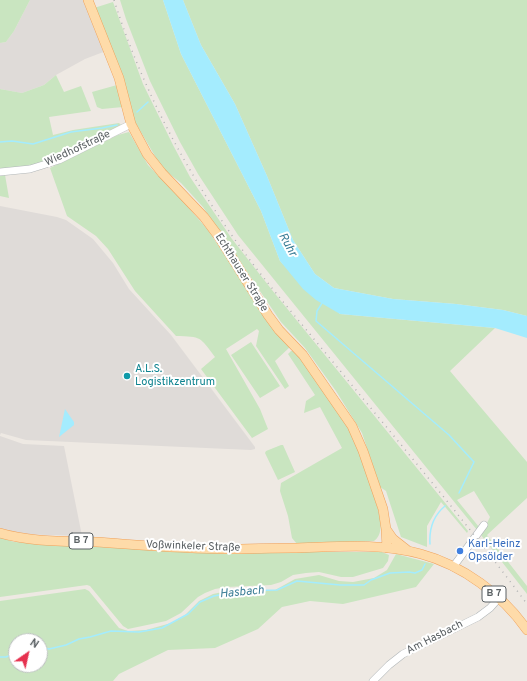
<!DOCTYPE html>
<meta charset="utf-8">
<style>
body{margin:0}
#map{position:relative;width:527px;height:681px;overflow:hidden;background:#eee9e3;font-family:Overpass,sans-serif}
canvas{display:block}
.north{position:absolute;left:8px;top:633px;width:40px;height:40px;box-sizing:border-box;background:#fff;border:1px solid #bdc0c1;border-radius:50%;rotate:34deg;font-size:11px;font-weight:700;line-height:16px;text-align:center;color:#5b6164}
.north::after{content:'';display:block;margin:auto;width:14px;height:18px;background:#e6314f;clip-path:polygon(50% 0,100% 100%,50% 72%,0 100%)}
</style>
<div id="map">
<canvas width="527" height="681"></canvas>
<div class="north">N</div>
</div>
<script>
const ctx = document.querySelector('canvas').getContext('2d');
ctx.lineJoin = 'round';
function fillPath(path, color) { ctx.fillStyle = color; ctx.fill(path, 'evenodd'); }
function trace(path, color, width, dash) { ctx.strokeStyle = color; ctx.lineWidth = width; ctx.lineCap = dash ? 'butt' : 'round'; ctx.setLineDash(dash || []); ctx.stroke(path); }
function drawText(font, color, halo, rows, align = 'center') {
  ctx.font = font + ' Overpass,sans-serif'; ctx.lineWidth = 4; ctx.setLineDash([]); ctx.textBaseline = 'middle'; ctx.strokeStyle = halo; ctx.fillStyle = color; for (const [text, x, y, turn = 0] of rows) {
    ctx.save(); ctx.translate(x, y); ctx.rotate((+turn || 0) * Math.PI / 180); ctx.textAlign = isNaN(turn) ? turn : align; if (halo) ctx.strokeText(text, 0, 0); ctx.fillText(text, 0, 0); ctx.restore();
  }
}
fillPath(new Path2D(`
 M 30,0 L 85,0 L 106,51 L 85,59 L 56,75 L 44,85 L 22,93 L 0,89 L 0,43 L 6,42 L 14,31 Z
 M 0,206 L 57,217 L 66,220 L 93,239 L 113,263 L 129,289 L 171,335 L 255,447 L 255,449 L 251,450 L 26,440 L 1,433 L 0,435 Z
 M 0,436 L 23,444 L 64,446 L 82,536 L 15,534 L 0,529 Z`), '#dfdbd8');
fillPath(new Path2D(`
 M 0,0 L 30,0 L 14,31 L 6,42 L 0,43 Z
 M 120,0 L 163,0 L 181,54 L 261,211 L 280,261 L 340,314 L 495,328 L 450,371 L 527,462 L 527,498 L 487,535 L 527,586 L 527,594 L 481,535 L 490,517 L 474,491 L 457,500 L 479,527 L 477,530 L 238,235 L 198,174 L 180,142 L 150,81 L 126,19 Z
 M 183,0 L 527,0 L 527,316 L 503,310 L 456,304 L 393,299 L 334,288 L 315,274 L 293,240 L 267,176 L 235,104 L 201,45 Z
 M 113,2 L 143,84 L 173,145 L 190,177 L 232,239 L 272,290 L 468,531 L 467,533 L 441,502 L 427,526 L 427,547 L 401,537 L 386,491 L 380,487 L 362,433 L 336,391 L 305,348 L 281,322 L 203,207 L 181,183 L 162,168 L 135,122 L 122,78 L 94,8 Z
 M 56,75 L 64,92 L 81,86 L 91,111 L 49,117 L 53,135 L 73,130 L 119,123 L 121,125 L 48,163 L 0,171 L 0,89 L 22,93 L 44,85 Z
 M 117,85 L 123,107 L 102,109 L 97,107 L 92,92 Z
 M 129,132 L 148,165 L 180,198 L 208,230 L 269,322 L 290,347 L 275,361 L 289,386 L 285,389 L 256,346 L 259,331 L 257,329 L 226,349 L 260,409 L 268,429 L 252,438 L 201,369 L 215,357 C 199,336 202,337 176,336 L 135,291 L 108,249 L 96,236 L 67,216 L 50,168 L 118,135 Z
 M 5,175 L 9,198 L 0,196 L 0,176 Z
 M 251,342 L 280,386 L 260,398 L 231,355 Z
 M 291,351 L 296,351 L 333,402 L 359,445 L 380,516 C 381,524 382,536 374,541 L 297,544 L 292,538 L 288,516 L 280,491 L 281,483 L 342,448 L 320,407 L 304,413 L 306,401 L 315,395 L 288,354 Z
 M 281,445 L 283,445 L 295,472 L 278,480 L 265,453 L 266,451 Z
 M 0,537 L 14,542 L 230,552 L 382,552 L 389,555 L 388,561 L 383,568 L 353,577 L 341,577 L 319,572 L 306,573 L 293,575 L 281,582 L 271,585 L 227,587 L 215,589 L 205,593 L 198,597 L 181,613 L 166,621 L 128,629 L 123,626 L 90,586 L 87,585 L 0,597 Z
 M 396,554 L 434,564 L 416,587 L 343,604 L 310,601 L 282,607 L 258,629 L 215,648 L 168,650 L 119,674 L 113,681 L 0,681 L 0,601 L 85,589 L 89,591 L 119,628 L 128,631 L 146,630 L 171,623 L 185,615 L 199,601 L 213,594 L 227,591 L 275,590 L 295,579 L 319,575 L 339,581 L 353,582 L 374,578 L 387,570 ZM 16,641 L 40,641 L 40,665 L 16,665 Z`), '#c9e5c0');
fillPath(new Path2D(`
 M 163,0 L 183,0 L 201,45 L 235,104 L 267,176 L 293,240 L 315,274 L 334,288 L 393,299 L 456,304 L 503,310 L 527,316 L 527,338 L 495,328 L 340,314 L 316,300 L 303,289 L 280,261 L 261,211 L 181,54 Z
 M 65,409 L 74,422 L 74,425 L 59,437 Z`), '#a4ecfe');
trace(new Path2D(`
 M 137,112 L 148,102
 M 0,142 L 12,141 L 33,144 L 71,132 L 102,128 L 117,125
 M 322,303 L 317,311 L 316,321 L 449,435 L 474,462 L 459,493
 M 430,544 C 429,529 433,516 445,506
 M 40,647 L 49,649 L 66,645 L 79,639 L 90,637 L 111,631 L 139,632 L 162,628 L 188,614 L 200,602 L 214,596 L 241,591 L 277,590 L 297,581 L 340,585 L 364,585 L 371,580 L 390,573 L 409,572 L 415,573 L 422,570 L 425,564
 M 0,657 L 6,657 L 16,653`), '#a4ecfe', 1.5);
const minor = new Path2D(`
 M 0,172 L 30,169 L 59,160 L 131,124
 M 453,567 L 484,525
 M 373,681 L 389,665 L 403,654 L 478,617 L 490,608 L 499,598`);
const major = new Path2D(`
 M 88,0 L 119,78 L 131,124 L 147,154 L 162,173 L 204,217 L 219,237 L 268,315 L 279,330 L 303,355 L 352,426 L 363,451 L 383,509 L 386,529 L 387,548
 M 386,529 L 393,539 L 407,550
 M 0,533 C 30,542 64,541 96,542 C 140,545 184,549 228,549 C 249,549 271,548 292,548 C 334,547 380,542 421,554 C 462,565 503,595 527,630`);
trace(minor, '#b1b6b8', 8);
trace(major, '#efa15b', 10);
trace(minor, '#fff', 7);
trace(major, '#fedba9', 9);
trace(new Path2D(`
 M 114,0 C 141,85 182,164 233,237 C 265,282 302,324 337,367 C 401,445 467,523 527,604`), '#b2b3b4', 1.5, [1, 5]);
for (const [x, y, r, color] of [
 [127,376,4,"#0f9aa8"],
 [460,551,4,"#3f7fe0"]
]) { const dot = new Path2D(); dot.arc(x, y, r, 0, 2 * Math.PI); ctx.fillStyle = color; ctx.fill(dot); trace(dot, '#fff', 1.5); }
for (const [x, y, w] of [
 [81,541,24],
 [494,594,24]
]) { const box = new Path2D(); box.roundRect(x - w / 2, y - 8, w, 16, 3); ctx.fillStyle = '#fff'; ctx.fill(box); trace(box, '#5b6164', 1); }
drawText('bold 10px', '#5b6164', null, [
 ["B 7",81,541],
 ["B 7",494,594]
]);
drawText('11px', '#5b6164', '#fff', [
 ["Wiedhofstraße",78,149,-25],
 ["Echthauser Straße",241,273,58],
 ["Voßwinkeler Straße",193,547,2],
 ["Am Hasbach",435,638,-27]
]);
drawText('11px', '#0d838f', '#fff', [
 ["A.L.S.",135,370],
 ["Logistikzentrum",135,383]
], 'left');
drawText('11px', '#366cbe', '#fff', [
 ["Karl-Heinz",468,545],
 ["Opsölder",468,558]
], 'left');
drawText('italic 12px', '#397c95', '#fff', [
 ["Ruhr",287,245,61],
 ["Hasbach",242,593,-5]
]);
</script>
